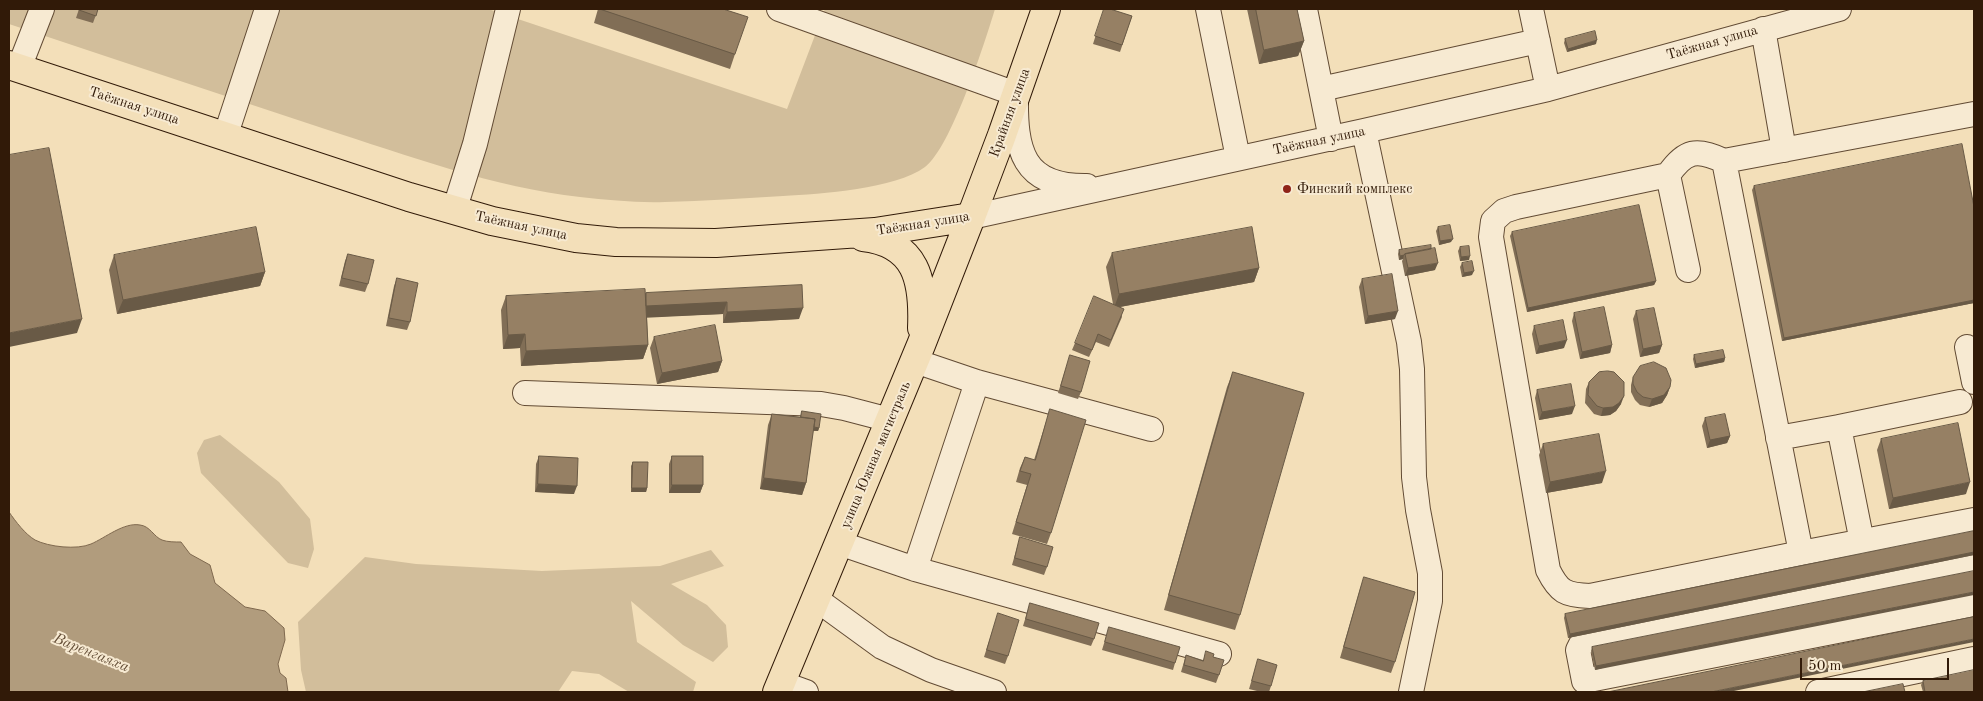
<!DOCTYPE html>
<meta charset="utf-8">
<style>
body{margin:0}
#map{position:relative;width:1983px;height:701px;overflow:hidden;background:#f3dfb9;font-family:"Old Standard TT",serif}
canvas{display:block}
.frame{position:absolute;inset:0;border:10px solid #311a08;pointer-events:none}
.scale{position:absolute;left:1800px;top:658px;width:149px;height:22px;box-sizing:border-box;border:2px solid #311a08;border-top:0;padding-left:6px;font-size:15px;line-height:18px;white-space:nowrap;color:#311a08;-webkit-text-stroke:4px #f7ead2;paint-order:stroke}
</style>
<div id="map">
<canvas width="1983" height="701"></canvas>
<div class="frame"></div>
<div class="scale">50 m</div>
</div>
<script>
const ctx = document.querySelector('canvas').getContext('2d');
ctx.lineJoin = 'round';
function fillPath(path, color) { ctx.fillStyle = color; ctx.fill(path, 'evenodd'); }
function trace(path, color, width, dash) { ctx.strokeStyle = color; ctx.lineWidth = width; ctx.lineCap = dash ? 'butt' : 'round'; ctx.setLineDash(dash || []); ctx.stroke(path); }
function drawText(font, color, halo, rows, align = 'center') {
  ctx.font = font + ' "Old Standard TT",serif'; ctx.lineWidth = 4; ctx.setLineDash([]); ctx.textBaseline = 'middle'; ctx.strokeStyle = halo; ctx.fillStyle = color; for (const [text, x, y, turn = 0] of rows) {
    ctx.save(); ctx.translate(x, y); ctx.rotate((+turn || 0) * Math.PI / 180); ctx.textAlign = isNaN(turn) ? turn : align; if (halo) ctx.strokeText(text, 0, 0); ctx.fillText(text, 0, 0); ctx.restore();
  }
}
fillPath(new Path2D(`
 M 9,9 L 488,9 L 787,109 L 825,9 L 995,9 C 985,42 951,148 925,167 C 895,189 821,194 783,196 C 744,198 704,201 665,202 C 637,203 608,200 580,197 C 496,188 406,155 325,129 C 219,94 114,59 9,24 Z
 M 220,435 L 279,482 L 310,519 L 314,549 L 308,568 L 288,563 L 201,473 L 197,453 L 204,440 Z
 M 711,550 L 724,566 L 671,584 L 707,605 L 726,625 L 728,647 L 713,662 L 683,645 L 631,601 L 637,642 L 696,682 L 693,692 L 629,692 L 599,674 L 572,671 L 558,692 L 306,692 L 301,670 L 298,622 L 365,557 L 416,564 L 542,571 L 660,566 Z`), '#d2be9b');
const water = new Path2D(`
 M 9,512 C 16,522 25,534 35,540 C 49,547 77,550 91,544 C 105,538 124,522 140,525 C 150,526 154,537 162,540 C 167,542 175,542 181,542 L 190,554 L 210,565 L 215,583 L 245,607 L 265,611 L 284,628 L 285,640 L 278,664 L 280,673 L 286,678 L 288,692 L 9,692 Z`);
fillPath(water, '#b19c7d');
trace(water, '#7e684e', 1);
const minor = new Path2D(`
 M 779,9 L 1016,94 C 1015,150 1022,187 1087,186
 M 1208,9 L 1238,158
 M 1305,9 L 1331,139
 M 1531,9 L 1548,89
 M 1763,29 L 1784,150
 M 19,68 L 42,9
 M 1321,89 L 1538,41
 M 1974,114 L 1724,161 L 1801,553 L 1974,520
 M 1364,131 L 1409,342 L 1412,369 L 1414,477 L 1418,510 L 1430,573 L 1430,601 L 1411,692
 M 225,137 L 267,9
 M 1724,161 C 1697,148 1685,150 1668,175 L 1516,207 L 1504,211 L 1493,221 L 1491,237 L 1548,570 C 1559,592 1565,595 1590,596 L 1801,553
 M 1668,175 L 1688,270
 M 454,211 L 475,144 L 508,9
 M 971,217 L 1364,131 L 1548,89 L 1839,9
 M 1967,347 L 1974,382
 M 915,361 L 977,382 L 1151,429
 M 525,393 L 821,404 L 844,408 L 890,420
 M 1778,438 L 1839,427
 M 1862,542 L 1839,427 L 1960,402
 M 839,543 L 915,569 L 1219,654
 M 1974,564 L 1587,641 L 1581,644 L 1578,650 L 1584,681 L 1974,604
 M 915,569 L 977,382
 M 816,599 L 882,647 L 931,670 L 994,692
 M 781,683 L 806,692
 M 1818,692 L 1974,659`);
const major = new Path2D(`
 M 971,217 L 1002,135 L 1046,9`);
const highway = new Path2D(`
 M 9,65 L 409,197 L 492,221 L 576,238 L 616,242 L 716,243 L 875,232 L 971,217
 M 863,237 C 917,243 924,281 922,328
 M 777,692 L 921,345 L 971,217`);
trace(minor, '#624b34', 26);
trace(major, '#311a08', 30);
trace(highway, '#311a08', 30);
trace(minor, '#f7ead2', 24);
trace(major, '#f3dfb9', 28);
trace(highway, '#f3dfb9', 28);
fillPath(new Path2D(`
 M 79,9 L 98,9 L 93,23 L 76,18 Z
 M 598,9 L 723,9 L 735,54 L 730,69 L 594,23 Z
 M 1104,9 L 1132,16 L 1120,52 L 1093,44 Z
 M 1247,9 L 1297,9 L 1304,41 L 1298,56 L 1259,64 Z
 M 1565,39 L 1596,44 L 1567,52 L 1564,43 Z
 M 1754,186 L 1974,207 L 1974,303 L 1782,341 L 1752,190 Z
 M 1438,227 L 1451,242 L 1439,245 L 1436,231 Z
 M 1512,232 L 1656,281 L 1654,285 L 1527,312 L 1510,236 Z
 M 1460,247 L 1469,260 L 1460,261 L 1458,251 Z
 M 1399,250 L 1435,270 L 1405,276 L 1402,261 L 1403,259 L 1399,260 L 1398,254 Z
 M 1112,253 L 1259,268 L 1254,282 L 1120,307 L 1122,317 L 1109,347 L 1096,342 L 1089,357 L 1072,350 L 1075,343 L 1113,304 L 1106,267 Z
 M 348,254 L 368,284 L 365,292 L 339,286 L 345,261 Z
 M 114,255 L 265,272 L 260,286 L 117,314 L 109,270 Z
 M 1462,263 L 1472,275 L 1462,277 L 1460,267 Z
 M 397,278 L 410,322 L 407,330 L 386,326 L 394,286 Z
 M 1362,279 L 1395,319 L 1365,324 L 1359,287 Z
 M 802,285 L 799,319 L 723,323 L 723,314 L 647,317 L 648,345 L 643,359 L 521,366 L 520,348 L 503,349 L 501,310 L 506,296 L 646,293 Z
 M 1636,311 L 1662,345 L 1659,353 L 1640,357 L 1633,319 Z
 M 1574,313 L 1612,345 L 1610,353 L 1580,359 L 1572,321 Z
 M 1534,326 L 1564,348 L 1536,354 L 1532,334 Z
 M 654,337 L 722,361 L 718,372 L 657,384 L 650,348 Z
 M 1070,355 L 1081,392 L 1078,399 L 1058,393 Z
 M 1694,355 L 1725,358 L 1724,362 L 1695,368 L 1693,359 Z
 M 1233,372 L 1240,615 L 1235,630 L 1164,610 L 1227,387 Z
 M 1633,377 L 1670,387 L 1667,395 L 1662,403 L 1649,407 L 1640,405 L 1635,400 L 1631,392 L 1631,385 Z
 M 1589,382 L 1621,404 L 1616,411 L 1610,415 L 1601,416 L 1594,414 L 1585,403 L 1586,389 Z
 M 1537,390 L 1572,414 L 1539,420 L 1535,398 Z
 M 1050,409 L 1051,533 L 1047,544 L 1012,534 L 1027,485 L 1016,482 L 1020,468 L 1025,457 L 1034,460 Z
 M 802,411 L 819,428 L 818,431 L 813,431 L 806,483 L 802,495 L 760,489 L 768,425 L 772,414 L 800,417 Z
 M 1705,418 L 1730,436 L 1727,443 L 1707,448 L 1702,426 Z
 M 1881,439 L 1966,494 L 1889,509 L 1877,450 Z
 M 1543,444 L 1602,483 L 1546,493 L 1539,455 Z
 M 539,456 L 574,494 L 535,492 L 536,464 Z
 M 672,456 L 703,485 L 700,493 L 669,493 L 669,464 Z
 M 633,462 L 647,488 L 646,492 L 631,492 L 631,466 Z
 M 1974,531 L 1974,555 L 1568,638 L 1564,618 L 1565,614 Z
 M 1020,537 L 1047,567 L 1044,575 L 1012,565 Z
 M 1974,571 L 1595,670 L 1591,651 L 1592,647 Z
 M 1364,577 L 1395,662 L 1391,673 L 1340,658 L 1360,589 Z
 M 1030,603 L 1094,639 L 1091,646 L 1023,626 Z
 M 998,613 L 1008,656 L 1005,664 L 984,657 Z
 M 1109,627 L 1175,663 L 1173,670 L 1102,650 Z
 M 1186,655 L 1203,660 L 1213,657 L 1219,675 L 1216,683 L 1181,672 Z
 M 1258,659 L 1271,686 L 1269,692 L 1261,692 L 1249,689 Z
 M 1923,681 L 1974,692 L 1923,692 L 1921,685 Z`), '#816e56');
fillPath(new Path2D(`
 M 1597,40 L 1596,44 L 1567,52 L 1568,49 Z
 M 1304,41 L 1298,56 L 1259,64 L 1264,50 Z
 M 1453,239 L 1451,242 L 1439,245 L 1440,241 Z
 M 1404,255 L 1403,259 L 1399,260 L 1400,256 Z
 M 1470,256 L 1469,260 L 1460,261 L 1461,257 Z
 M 1438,263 L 1435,270 L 1405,276 L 1408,268 Z
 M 1259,268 L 1254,282 L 1114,308 L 1119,294 Z
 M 1474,271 L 1472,275 L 1462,277 L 1464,273 Z
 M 265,272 L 260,286 L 117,314 L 123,300 Z
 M 1656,281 L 1654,285 L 1527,312 L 1528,308 Z
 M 1974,300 L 1974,303 L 1782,341 L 1784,338 Z
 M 727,302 L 723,314 L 641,318 L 645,306 Z
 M 803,308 L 799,319 L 723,323 L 727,312 Z
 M 1398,311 L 1395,319 L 1365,324 L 1368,316 Z
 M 82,319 L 77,333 L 9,347 L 9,333 Z
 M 525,334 L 520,348 L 503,349 L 508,335 Z
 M 1567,340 L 1564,348 L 1536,354 L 1539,346 Z
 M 648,345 L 643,359 L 521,366 L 526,351 Z
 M 1612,345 L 1610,353 L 1580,359 L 1582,352 Z
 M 1662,345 L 1659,353 L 1640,357 L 1643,349 Z
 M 1725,358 L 1724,362 L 1695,368 L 1696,364 Z
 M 722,361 L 718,372 L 657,384 L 662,373 Z
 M 1670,387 L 1667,395 L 1662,403 L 1649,407 L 1652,399 Z
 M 1624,396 L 1621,404 L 1616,411 L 1610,415 L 1601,416 L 1603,408 Z
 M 1575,406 L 1572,414 L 1539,420 L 1542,412 Z
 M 800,425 L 819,428 L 818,431 L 799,429 Z
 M 1730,436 L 1727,443 L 1707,448 L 1710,440 Z
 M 1606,471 L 1602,483 L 1546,493 L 1550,482 Z
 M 764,478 L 806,483 L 802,495 L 760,489 Z
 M 1970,482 L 1966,494 L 1889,509 L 1893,498 Z
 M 538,484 L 577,486 L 574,494 L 535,492 Z
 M 672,485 L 703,485 L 700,493 L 669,493 Z
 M 632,488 L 647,488 L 646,492 L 631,492 Z
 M 1974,552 L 1974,555 L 1568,638 L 1570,634 Z
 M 1974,592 L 1974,595 L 1595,670 L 1596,666 Z
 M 1974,639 L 1974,642 L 1729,692 L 1711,692 Z`), '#695a46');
const building = new Path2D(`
 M 79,9 L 98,9 L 96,16 L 79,10 Z
 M 600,9 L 723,9 L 748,17 L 735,54 Z
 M 1104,9 L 1110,9 L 1132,16 L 1122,45 L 1095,36 Z
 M 1256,9 L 1297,9 L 1304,41 L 1264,50 Z
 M 1595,31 L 1597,40 L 1568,49 L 1565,39 Z
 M 1962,144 L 1974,207 L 1974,300 L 1784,338 L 1754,186 Z
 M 49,148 L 82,319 L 9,333 L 9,155 Z
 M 1639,205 L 1656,281 L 1528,308 L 1512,232 Z
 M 1450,225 L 1453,239 L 1440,241 L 1438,227 Z
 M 256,227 L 265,272 L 123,300 L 114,255 Z
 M 1252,227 L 1259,268 L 1119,294 L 1112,253 Z
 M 1431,245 L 1431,249 L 1405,254 L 1404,255 L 1400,256 L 1399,250 Z
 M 1469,246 L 1470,256 L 1461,257 L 1460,247 Z
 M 1435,248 L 1438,263 L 1408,268 L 1405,254 Z
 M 348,254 L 374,260 L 368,284 L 342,278 Z
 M 1472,261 L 1474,271 L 1464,273 L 1462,263 Z
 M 1392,274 L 1398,311 L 1368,316 L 1362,279 Z
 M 397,278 L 418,283 L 410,322 L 389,318 Z
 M 802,285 L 803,308 L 727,312 L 727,302 L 646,306 L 646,293 Z
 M 645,289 L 648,345 L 526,351 L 525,334 L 508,335 L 506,296 Z
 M 1094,296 L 1124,309 L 1111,340 L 1098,334 L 1092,350 L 1075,343 Z
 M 1604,307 L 1612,345 L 1582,352 L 1574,313 Z
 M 1654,308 L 1662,345 L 1643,349 L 1636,311 Z
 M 1563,320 L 1567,340 L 1539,346 L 1534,326 Z
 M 715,325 L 722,361 L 662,373 L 654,337 Z
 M 1723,350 L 1725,358 L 1696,364 L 1694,355 Z
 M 1070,355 L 1090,361 L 1081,392 L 1061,386 Z
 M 1654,362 L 1666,368 L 1671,380 L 1670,387 L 1664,395 L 1652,399 L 1643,397 L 1637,392 L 1633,384 L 1633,377 L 1640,366 Z
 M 1608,371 L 1614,372 L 1624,382 L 1624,396 L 1619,403 L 1613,407 L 1603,408 L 1597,406 L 1588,395 L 1589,382 L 1599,372 Z
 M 1233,372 L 1304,393 L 1240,615 L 1169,595 Z
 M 1571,384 L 1575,406 L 1542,412 L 1537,390 Z
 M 1050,409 L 1086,420 L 1051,533 L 1016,522 L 1031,474 L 1020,471 L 1025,457 L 1035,460 Z
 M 802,411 L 821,414 L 819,428 L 814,427 L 815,419 L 801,417 Z
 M 772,414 L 815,419 L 806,483 L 764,478 Z
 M 1725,414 L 1730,436 L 1710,440 L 1705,418 Z
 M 1958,423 L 1970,482 L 1893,498 L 1881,439 Z
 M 1599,434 L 1606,471 L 1550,482 L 1543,444 Z
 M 539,456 L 578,458 L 577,486 L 538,484 Z
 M 672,456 L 703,456 L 703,485 L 672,485 Z
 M 633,462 L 648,462 L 647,488 L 632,488 Z
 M 1974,531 L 1974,552 L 1570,634 L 1565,614 Z
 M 1020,537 L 1053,547 L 1047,567 L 1015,558 Z
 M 1974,571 L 1974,592 L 1596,666 L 1592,647 Z
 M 1364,577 L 1415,592 L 1395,662 L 1344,647 Z
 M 1030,603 L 1099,623 L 1094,639 L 1026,619 Z
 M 998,613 L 1019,620 L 1008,656 L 987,650 Z
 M 1974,617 L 1974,639 L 1711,692 L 1608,692 Z
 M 1109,627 L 1180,647 L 1175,663 L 1105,642 Z
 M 1206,651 L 1214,654 L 1213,657 L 1224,660 L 1219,675 L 1184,665 L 1186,655 L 1203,661 Z
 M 1258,659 L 1277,665 L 1271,686 L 1252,681 Z
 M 1974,670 L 1974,692 L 1925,692 L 1923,681 Z
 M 1903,684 L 1905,692 L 1863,692 Z`);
fillPath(building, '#968064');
trace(building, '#695a46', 1);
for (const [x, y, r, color] of [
 [1287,189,5,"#8f2418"]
]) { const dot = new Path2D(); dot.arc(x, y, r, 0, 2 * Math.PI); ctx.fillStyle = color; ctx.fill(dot); trace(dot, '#f7ead2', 2); }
drawText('14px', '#311a08', '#f7ead2', [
 ["Таёжная улица",1712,43,-16],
 ["Таёжная улица",134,106,18],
 ["Крайняя улица",1010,113,-70],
 ["Таёжная улица",1319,141,-12],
 ["Таёжная улица",923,224,-9],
 ["Таёжная улица",521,226,12],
 ["улица Южная магистраль",876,455,-67]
]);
drawText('14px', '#311a08', '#f7ead2', [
 ["Финский комплекс",1297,189]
], 'left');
drawText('italic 15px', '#644e37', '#f7ead2', [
 ["Варенгаяха",91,653,22]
]);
</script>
